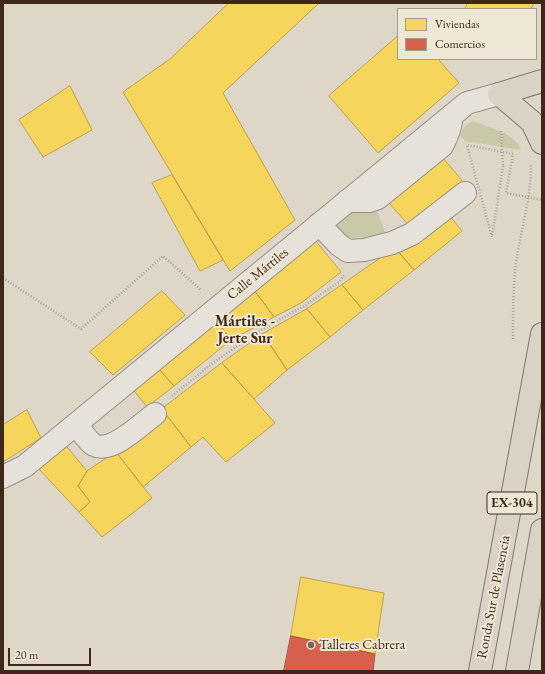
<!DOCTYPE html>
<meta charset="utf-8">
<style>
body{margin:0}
#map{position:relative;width:545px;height:674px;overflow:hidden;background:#ded6c7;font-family:"EB Garamond",serif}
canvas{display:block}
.frame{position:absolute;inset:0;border:4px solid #3f281a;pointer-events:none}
.legend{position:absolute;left:397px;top:8px;width:140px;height:52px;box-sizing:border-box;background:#efe7d5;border:1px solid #a99b8a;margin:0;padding:5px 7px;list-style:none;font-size:12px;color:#3f281a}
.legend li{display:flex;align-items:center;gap:8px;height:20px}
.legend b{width:20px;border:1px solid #a99b8a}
.scale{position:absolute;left:8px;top:648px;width:83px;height:18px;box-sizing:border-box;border:2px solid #3f281a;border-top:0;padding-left:5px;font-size:12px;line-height:14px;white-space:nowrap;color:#3f281a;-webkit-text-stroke:3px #efe7d5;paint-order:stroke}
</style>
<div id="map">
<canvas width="545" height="674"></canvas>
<div class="frame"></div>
<ul class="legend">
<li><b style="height:11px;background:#f6d55c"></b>Viviendas</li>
<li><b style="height:11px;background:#d6604d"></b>Comercios</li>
</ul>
<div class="scale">20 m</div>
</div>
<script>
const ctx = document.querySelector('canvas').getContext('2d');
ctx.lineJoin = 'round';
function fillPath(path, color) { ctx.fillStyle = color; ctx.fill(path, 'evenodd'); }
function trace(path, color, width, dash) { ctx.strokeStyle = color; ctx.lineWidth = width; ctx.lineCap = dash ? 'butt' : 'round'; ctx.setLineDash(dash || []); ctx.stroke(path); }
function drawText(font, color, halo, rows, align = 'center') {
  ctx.font = font + ' "EB Garamond",serif'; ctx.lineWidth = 4; ctx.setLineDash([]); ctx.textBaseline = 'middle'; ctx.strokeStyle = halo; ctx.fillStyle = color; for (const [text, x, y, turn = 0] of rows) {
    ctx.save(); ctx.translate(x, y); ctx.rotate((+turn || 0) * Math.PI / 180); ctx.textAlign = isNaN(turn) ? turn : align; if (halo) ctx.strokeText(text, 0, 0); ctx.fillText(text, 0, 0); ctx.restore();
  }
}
fillPath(new Path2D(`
 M 473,121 C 486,126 517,134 521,150 L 465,141 L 461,137 C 460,129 466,124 473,121 Z
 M 375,206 L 386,234 L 354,238 L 345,237 L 331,223 L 350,208 Z`), '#c9c9a9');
const homes = new Path2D(`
 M 229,3 L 319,3 L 223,93 L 295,220 L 230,271 L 123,92 L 170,59 Z
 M 468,3 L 534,3 L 531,9 L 465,9 Z
 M 398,36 L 398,59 L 438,59 L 459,83 L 378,153 L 329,96 Z
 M 70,86 L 92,130 L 43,157 L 19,120 Z
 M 443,158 L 464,183 L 411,228 L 389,203 Z
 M 172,175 L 223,260 L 200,271 L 152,183 Z
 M 448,214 L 462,231 L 414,270 L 399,252 Z
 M 315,240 L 341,272 L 301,303 L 274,317 L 252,287 Z
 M 395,248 L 414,270 L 363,310 L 342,285 Z
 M 342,285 L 363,310 L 330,337 L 307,309 Z
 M 252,287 L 274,317 L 231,340 L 215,319 Z
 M 162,291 L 185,315 L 113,375 L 90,352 Z
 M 307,309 L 330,337 L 287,370 L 263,334 Z
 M 215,319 L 231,340 L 174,386 L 157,367 Z
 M 263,334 L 287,370 L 254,399 L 222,363 Z
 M 222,363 L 275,423 L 226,462 L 203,437 L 191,447 L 162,409 Z
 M 157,367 L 174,386 L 147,407 L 131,387 Z
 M 27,410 L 41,438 L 3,462 L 3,425 Z
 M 168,417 L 191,447 L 143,487 L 116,452 Z
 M 67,447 L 87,471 L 78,486 L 90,502 L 79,512 L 38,468 Z
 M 116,452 L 152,498 L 102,537 L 79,512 L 90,502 L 78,486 L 87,471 Z
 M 301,577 L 384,593 L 375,654 L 291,636 Z`);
fillPath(homes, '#f6d55c');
trace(homes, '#bfa148', 1);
const shops = new Path2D(`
 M 291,636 L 375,654 L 373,671 L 284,671 Z`);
fillPath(shops, '#d6604d');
trace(shops, '#a94f3e', 1);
const minor = new Path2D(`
 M 347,201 L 369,201 L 378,198 L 442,146 C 448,135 451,127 452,115
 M 319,224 L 339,245 L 348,251 L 364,250 L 392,243 L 412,234 L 465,193
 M 76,424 C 81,430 87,441 94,445 C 112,454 141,424 155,414
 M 3,477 L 25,466 L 467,103 L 499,94`);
const primary = new Path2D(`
 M 499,94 L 532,122 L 542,143
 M 499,94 L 542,81
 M 480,671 L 542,334
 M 517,671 L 542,530`);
trace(minor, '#978f85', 24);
trace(primary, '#80786e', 24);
trace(new Path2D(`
 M 501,131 L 503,166
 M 3,278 L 81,329 L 163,256 L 201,290
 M 513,339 C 513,313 513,288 516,262 C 521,230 531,198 531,165
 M 172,396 L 214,362 L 261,330 L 304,306 L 339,282 L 344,275`), '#a8a39c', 2.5, [1, 2]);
trace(minor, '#e6e2da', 22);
trace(primary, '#dad2c5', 22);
trace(new Path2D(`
 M 503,166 L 492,237 L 467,145 L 513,154 L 506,193 L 542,200`), '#a8a39c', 2.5, [1, 2]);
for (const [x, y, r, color] of [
 [311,645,4,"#776557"]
]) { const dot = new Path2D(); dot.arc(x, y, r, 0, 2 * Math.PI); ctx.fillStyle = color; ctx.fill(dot); trace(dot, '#efe7d5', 1.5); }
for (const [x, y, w] of [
 [512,503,50]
]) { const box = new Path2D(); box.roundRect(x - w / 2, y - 11, w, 22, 3); ctx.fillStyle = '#efe7d5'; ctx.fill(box); trace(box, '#3f281a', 1); }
drawText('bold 13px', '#3f281a', null, [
 ["EX-304",512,503]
]);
drawText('14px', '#3f281a', '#efe7d5', [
 ["Calle Mártiles",258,274,-39],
 ["Ronda Sur de Plasencia",494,597,-79]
]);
drawText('14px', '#3f281a', '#efe7d5', [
 ["Talleres Cabrera",319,645]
], 'left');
drawText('bold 15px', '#3f281a', '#efe7d5', [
 ["Mártiles -",245,322],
 ["Jerte Sur",245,339]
]);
</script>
